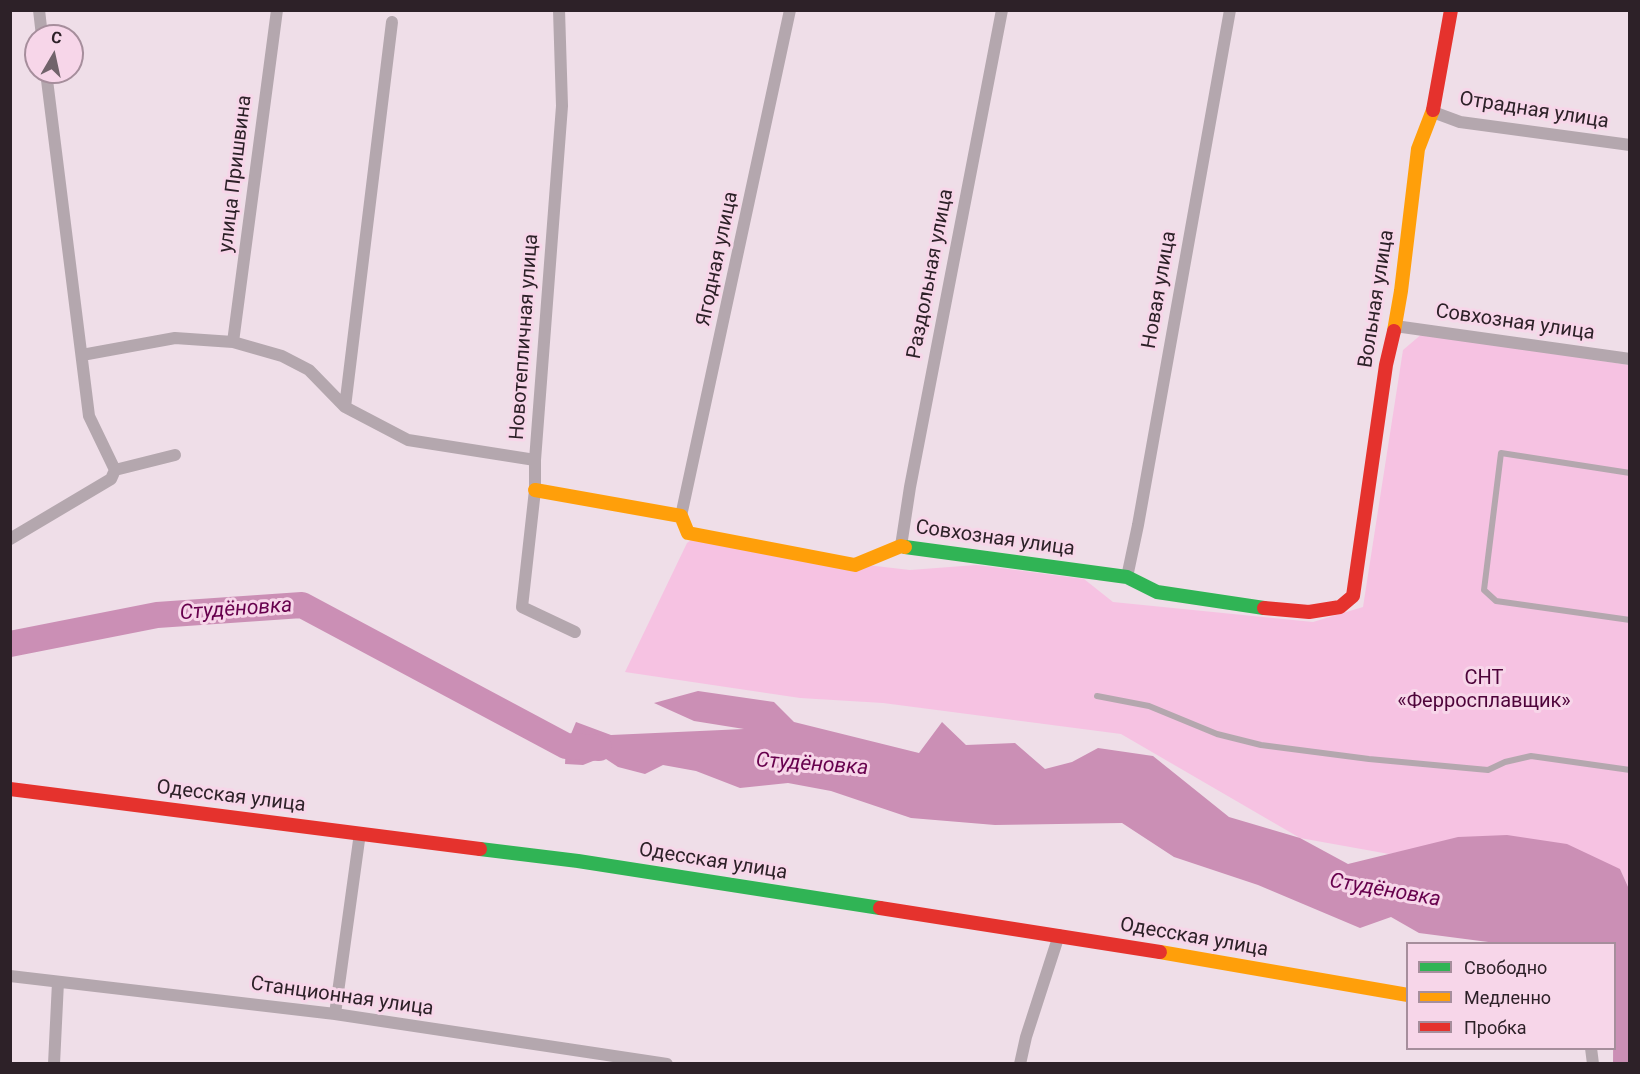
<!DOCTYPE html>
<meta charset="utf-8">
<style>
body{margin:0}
#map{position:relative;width:1640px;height:1074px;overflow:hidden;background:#efdee8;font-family:Roboto,sans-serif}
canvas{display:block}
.frame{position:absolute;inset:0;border:12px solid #2d2128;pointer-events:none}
.legend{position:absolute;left:1406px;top:942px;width:210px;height:108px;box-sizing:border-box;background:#f7d6e9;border:2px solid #a68e9c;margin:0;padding:8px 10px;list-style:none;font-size:18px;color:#2d2128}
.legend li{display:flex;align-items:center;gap:12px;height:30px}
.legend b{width:30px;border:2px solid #a68e9c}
.north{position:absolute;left:24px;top:24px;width:60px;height:60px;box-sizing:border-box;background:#f7d6e9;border:2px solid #a68e9c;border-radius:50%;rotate:9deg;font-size:16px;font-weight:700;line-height:24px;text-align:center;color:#2d2128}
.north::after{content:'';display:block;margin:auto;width:21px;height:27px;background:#71636b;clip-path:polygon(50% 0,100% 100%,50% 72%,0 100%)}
</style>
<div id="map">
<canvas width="1640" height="1074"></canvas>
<div class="frame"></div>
<ul class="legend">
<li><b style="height:8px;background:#30b455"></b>Свободно</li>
<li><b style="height:8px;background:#ff9f0a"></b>Медленно</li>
<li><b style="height:8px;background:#e5322d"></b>Пробка</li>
</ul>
<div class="north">С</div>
</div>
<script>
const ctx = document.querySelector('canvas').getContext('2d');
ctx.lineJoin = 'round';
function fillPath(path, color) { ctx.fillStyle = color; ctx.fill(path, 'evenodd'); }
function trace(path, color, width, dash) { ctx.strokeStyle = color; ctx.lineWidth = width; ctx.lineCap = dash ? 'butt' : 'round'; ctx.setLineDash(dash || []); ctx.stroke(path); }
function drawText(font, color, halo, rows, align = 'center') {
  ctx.font = font + ' Roboto,sans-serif'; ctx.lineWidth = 6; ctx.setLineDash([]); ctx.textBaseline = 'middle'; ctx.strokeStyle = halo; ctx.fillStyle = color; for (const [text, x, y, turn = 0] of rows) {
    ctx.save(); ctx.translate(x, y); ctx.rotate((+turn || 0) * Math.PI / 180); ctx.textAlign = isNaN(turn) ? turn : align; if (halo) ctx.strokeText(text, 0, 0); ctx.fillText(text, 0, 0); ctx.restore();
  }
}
fillPath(new Path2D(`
 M 1423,333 L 1629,365 L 1629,889 L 1620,869 L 1484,836 L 1389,854 L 1300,838 L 1121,734 L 883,703 L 800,698 L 625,672 L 687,543 L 691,540 L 780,555 L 910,570 L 976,565 L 993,567 L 1084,579 L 1113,602 L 1313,622 L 1363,607 L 1403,350 Z`), '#f6c2e2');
fillPath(new Path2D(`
 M 698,691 L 774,702 L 794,722 L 919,753 L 942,722 L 966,745 L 1015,743 L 1045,769 L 1072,762 L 1098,748 L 1153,756 L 1229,817 L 1300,838 L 1348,864 L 1458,837 L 1507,835 L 1567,844 L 1620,869 L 1629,889 L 1629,1063 L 1613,1063 L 1614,944 L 1496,943 L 1419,933 L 1391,917 L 1360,928 L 1258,885 L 1174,857 L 1122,823 L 995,825 L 911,818 L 831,791 L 788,783 L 740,788 L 696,771 L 663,765 L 645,774 L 618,767 L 603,757 L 583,765 L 565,764 L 566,746 L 576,722 L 611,735 L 744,729 L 694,721 L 654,703 Z`), '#cb8fb5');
trace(new Path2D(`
 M 10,644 L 157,615 L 302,605 L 566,746 L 599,748`), '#cb8fb5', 26);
trace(new Path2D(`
 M 1630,473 L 1501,453 L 1484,590 L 1496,601 L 1630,620
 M 1097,696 L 1149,706 L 1217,734 L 1261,745 L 1369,759 L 1488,770 L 1505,762 L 1531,756 L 1630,770`), '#b4a7ae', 6);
trace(new Path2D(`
 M 39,10 L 42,36
 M 559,10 L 562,106 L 535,460 L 535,490 L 522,607 L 575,632
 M 1433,112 L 1460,122 L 1630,145
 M 1395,326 L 1630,359
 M 233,342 L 277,10
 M 82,355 L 175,338 L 233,342 L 282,356 L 309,370 L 345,407 L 408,440 L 535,460
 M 345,407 L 392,22
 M 115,470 L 175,455
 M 681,516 L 790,10
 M 10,539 L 111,479 L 115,470 L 89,416 L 46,72
 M 901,546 L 910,487 L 1002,10
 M 1127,577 L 1138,525 L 1230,10
 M 10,976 L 335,1014 L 667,1064
 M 335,1014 L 360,833
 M 1591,1048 L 1593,1064
 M 54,1064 L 58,982
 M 1020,1064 L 1026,1037 L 1059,935`), '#b4a7ae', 12);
trace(new Path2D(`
 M 905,547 L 1127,577 L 1157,592 L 1264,608
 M 480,849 L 578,861 L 880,908`), '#30b455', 14);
trace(new Path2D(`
 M 1394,331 L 1401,291 L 1418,149 L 1433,110
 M 535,490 L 681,516 L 688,533 L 855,565 L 901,546 L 905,547
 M 1160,952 L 1408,995`), '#ff9f0a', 14);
trace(new Path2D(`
 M 1433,110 L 1451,10
 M 1264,608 L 1309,612 L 1340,607 L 1353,596 L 1386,365 L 1394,331
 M 10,789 L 480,849
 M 880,908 L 1160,952`), '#e5322d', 14);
drawText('20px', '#2d2128', '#f7d6e9', [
 ["Отрадная улица",1534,111,9],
 ["улица Пришвина",236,174,-83],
 ["Ягодная улица",718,259,-78],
 ["Раздольная улица",931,274,-79],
 ["Новая улица",1160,290,-80],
 ["Вольная улица",1377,299,-81],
 ["Совхозная улица",1515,323,8],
 ["Новотепличная улица",525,337,-86],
 ["Совхозная улица",995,539,8],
 ["Одесская улица",231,797,7],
 ["Одесская улица",713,862,9],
 ["Одесская улица",1194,938,10],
 ["Станционная улица",342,997,8]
]);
drawText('20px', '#4e043a', '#f7d6e9', [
 ["СНТ",1484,679],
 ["«Ферросплавщик»",1484,702]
]);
drawText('italic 21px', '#67014d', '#f7d6e9', [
 ["Студёновка",236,610,-4],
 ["Студёновка",812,765,4],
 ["Студёновка",1385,891,10]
]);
</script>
